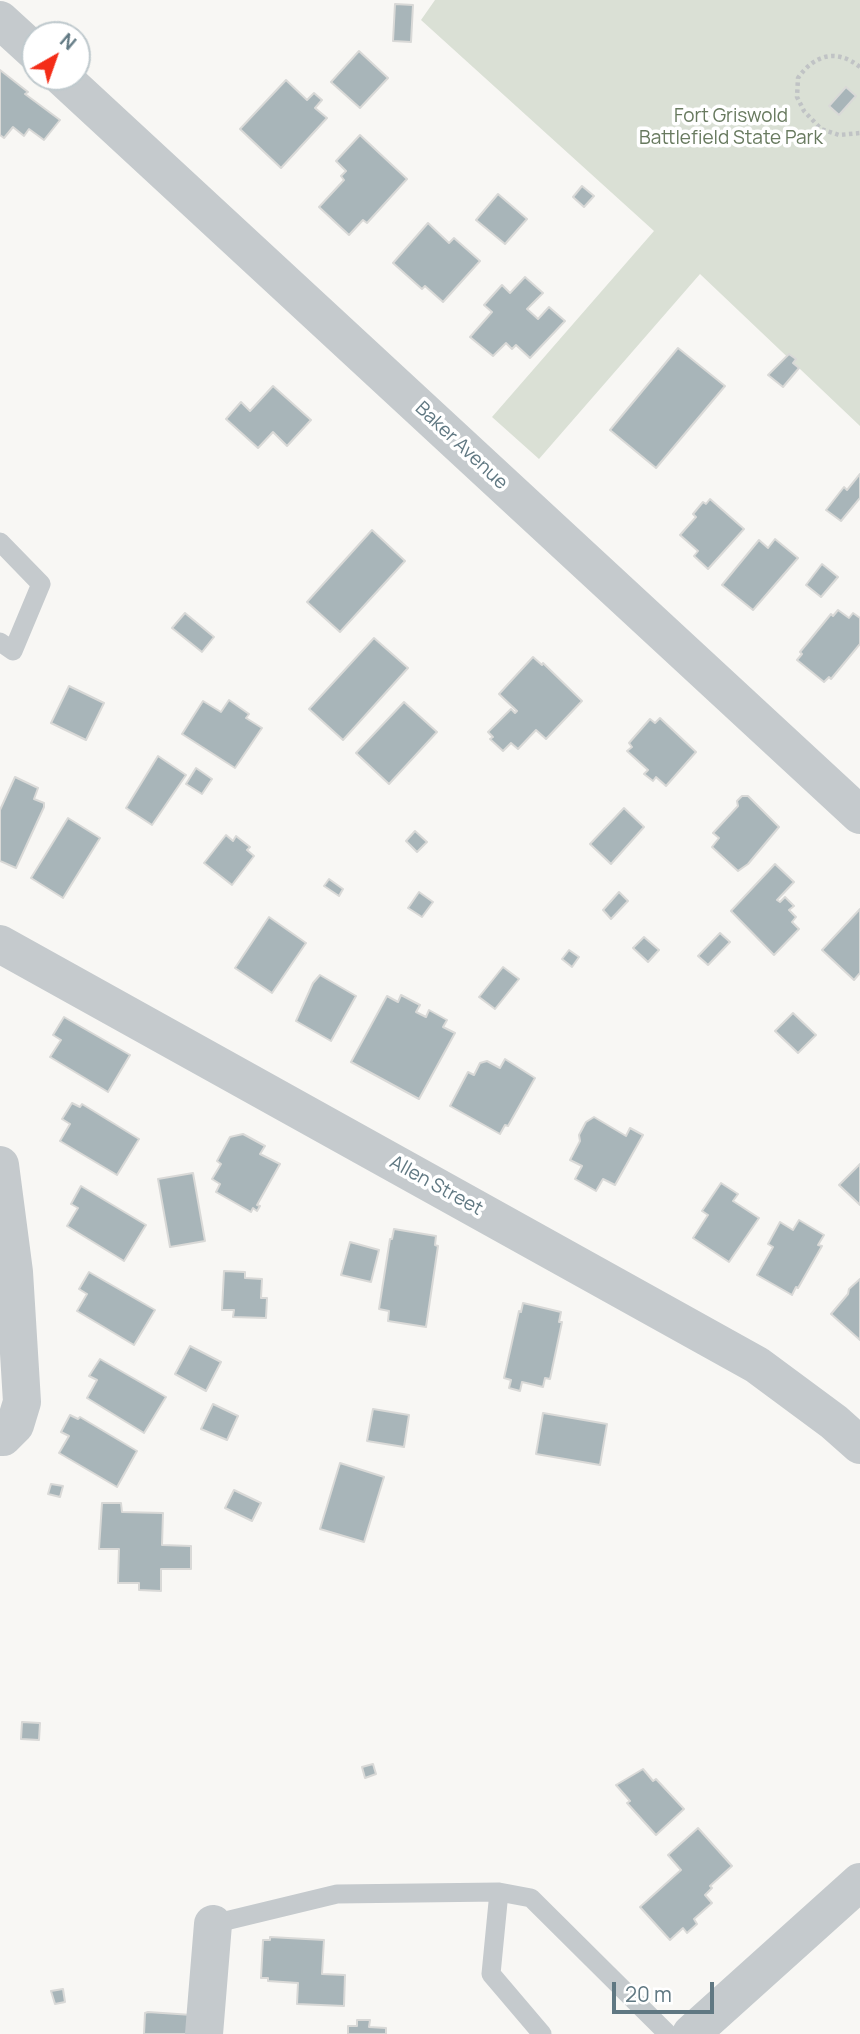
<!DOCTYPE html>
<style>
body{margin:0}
#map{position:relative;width:860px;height:2034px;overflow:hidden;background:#f8f7f4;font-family:Manrope,sans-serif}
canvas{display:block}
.north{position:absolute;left:21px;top:21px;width:70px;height:70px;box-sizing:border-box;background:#fff;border:2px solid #bfc9cd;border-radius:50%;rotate:40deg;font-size:19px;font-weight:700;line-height:28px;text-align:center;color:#607882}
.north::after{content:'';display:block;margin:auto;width:24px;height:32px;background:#f42d18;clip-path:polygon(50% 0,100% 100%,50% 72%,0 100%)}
.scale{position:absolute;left:612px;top:1982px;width:102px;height:32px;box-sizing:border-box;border:4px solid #607882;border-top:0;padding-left:9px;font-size:21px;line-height:24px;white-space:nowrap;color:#607882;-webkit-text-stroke:5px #fff;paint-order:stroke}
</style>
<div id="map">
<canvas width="860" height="2034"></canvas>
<div class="north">N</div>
<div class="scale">20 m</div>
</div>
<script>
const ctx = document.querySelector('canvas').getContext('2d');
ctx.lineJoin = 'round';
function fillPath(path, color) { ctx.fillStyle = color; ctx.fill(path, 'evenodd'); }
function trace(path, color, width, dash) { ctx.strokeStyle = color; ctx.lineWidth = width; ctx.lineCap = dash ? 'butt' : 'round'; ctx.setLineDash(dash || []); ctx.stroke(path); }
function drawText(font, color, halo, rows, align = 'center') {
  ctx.font = font + ' Manrope,sans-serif'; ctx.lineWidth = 7; ctx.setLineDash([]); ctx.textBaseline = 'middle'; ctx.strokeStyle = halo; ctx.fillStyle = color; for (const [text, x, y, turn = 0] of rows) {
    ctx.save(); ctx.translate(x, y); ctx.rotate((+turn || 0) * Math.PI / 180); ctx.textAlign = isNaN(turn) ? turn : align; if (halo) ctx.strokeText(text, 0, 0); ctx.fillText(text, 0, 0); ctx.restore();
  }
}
fillPath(new Path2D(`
 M 435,0 L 860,0 L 860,426 L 700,274 L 539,459 L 492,417 L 654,231 L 421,20 Z`), '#dae0d5');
const building = new Path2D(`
 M 395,4 L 413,5 L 411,42 L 393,41 Z
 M 359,51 L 388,78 L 360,108 L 331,82 Z
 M 0,70 L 28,92 L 25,94 L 60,120 L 44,140 L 29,129 L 24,136 L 13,127 L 4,138 L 0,135 Z
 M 286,80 L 307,100 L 314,93 L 322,100 L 315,108 L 327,118 L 281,168 L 240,129 Z
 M 846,87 L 856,96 L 839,115 L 829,106 Z
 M 360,135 L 407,179 L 367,223 L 363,220 L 349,235 L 319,207 L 344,180 L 341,176 L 346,171 L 336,161 Z
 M 582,186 L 594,196 L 584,207 L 573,197 Z
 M 498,194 L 527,219 L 505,244 L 476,220 Z
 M 428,223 L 449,243 L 454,238 L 480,261 L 443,302 L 425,286 L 422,289 L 393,263 Z
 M 525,277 L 543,293 L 527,309 L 538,319 L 549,307 L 565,321 L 530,358 L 516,345 L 512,349 L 506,343 L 493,356 L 470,337 L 492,312 L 484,305 L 502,285 L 510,293 Z
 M 678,348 L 725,386 L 656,468 L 610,430 Z
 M 789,354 L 796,359 L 793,363 L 799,368 L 783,387 L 768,375 Z
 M 273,386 L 311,420 L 287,446 L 273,432 L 258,448 L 226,419 L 241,402 L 250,411 Z
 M 860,474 L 860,498 L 841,521 L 826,510 L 844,487 L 847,490 Z
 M 710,499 L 744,529 L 708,569 L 694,556 L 698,551 L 680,535 L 696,517 L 693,514 L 703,502 L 706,504 Z
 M 372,530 L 405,561 L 340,632 L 307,602 Z
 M 775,539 L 798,558 L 753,610 L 722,585 L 759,540 L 768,548 Z
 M 822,564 L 838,577 L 821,597 L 806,585 Z
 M 838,610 L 849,618 L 853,613 L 860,618 L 860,644 L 831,679 L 829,677 L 824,682 L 797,660 L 802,654 L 800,652 L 831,614 L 833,616 Z
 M 185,613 L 214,637 L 202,652 L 172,628 Z
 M 374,638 L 408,668 L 343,740 L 309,709 Z
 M 533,657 L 542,665 L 543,663 L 582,701 L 546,739 L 536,730 L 518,749 L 511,743 L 503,751 L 490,739 L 493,737 L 488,732 L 511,709 L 515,713 L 517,711 L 499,694 Z
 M 69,686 L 104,703 L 86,740 L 51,723 Z
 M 229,700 L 249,714 L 246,718 L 262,728 L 235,768 L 182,734 L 203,701 L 221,712 Z
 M 404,702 L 437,732 L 389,784 L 356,753 Z
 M 660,718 L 696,752 L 666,786 L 656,777 L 653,781 L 644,774 L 648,770 L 627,751 L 632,747 L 629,743 L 650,719 L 655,723 Z
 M 158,756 L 186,775 L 152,825 L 126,808 Z
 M 196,768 L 212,779 L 202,794 L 186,784 Z
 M 15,777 L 38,788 L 34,799 L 44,803 L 44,807 L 16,868 L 0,861 L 0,810 Z
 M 742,796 L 748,796 L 779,827 L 748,864 L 738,871 L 712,847 L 719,838 L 713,833 L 738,806 L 737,801 Z
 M 624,808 L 644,827 L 611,864 L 590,844 Z
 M 68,818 L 100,838 L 63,898 L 31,878 Z
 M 415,831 L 427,842 L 417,852 L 406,841 Z
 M 226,835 L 233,841 L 236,836 L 250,847 L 247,850 L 254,856 L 232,885 L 204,863 Z
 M 775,864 L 794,882 L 777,900 L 780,902 L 785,897 L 794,906 L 789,910 L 796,917 L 792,922 L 799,929 L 774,955 L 731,911 Z
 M 329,879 L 343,889 L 339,896 L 324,886 Z
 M 419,892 L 433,902 L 422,917 L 408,908 Z
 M 619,892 L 628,901 L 611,919 L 603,910 Z
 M 860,909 L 860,973 L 854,980 L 822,950 Z
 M 269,917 L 306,943 L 272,993 L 235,968 Z
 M 720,933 L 730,942 L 708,965 L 698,956 Z
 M 644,937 L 659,950 L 648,962 L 633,948 Z
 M 569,950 L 579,957 L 572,967 L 562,959 Z
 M 503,967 L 519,979 L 495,1009 L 479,997 Z
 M 320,975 L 356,996 L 331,1041 L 296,1021 L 313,983 Z
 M 401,995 L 420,1005 L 416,1012 L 426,1017 L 429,1010 L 447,1020 L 443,1027 L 455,1033 L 419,1099 L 351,1062 L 387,996 L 398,1002 Z
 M 793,1013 L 816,1035 L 798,1053 L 775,1031 Z
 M 64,1017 L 130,1055 L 108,1092 L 50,1057 L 61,1040 L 53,1035 Z
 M 505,1059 L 535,1078 L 508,1126 L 505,1125 L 500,1134 L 450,1106 L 468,1072 L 474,1075 L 480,1063 L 487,1061 L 500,1068 Z
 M 72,1103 L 80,1107 L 82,1104 L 139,1139 L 117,1175 L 60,1141 L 70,1124 L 62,1119 Z
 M 594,1117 L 626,1136 L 630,1128 L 643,1135 L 615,1185 L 603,1179 L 596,1191 L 575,1179 L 582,1166 L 570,1160 L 580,1141 L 579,1135 L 586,1122 Z
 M 243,1134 L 265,1146 L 260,1154 L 280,1164 L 257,1205 L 260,1206 L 257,1211 L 253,1208 L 251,1212 L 216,1192 L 220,1184 L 212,1179 L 221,1164 L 217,1161 L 230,1137 Z
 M 860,1164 L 860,1205 L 839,1185 Z
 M 193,1173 L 205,1241 L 170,1247 L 158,1179 Z
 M 721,1183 L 738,1194 L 733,1201 L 759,1218 L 729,1262 L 693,1238 L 708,1215 L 702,1211 Z
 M 81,1186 L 146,1225 L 124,1261 L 67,1226 L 78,1208 L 71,1204 Z
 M 799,1220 L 824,1235 L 818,1245 L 822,1246 L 798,1288 L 796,1287 L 792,1295 L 757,1275 L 773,1247 L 768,1244 L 780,1222 L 793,1230 Z
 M 394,1229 L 436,1236 L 435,1245 L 438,1246 L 426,1327 L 388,1321 L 389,1311 L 379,1309 L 390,1239 L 392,1239 Z
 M 350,1242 L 379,1250 L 371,1282 L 341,1275 Z
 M 224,1271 L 245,1272 L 245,1278 L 262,1279 L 261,1298 L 267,1298 L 266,1318 L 233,1317 L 234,1310 L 222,1310 Z
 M 89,1272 L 155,1310 L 134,1345 L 77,1311 L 87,1294 L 79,1289 Z
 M 860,1279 L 860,1340 L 831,1314 L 848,1294 L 849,1289 Z
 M 523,1303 L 561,1312 L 559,1322 L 562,1322 L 550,1379 L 545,1378 L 543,1387 L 522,1382 L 520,1391 L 509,1388 L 511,1380 L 504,1378 L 519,1311 L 521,1312 Z
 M 190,1346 L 221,1362 L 206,1391 L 175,1374 Z
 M 100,1359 L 166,1397 L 144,1433 L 87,1398 L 97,1380 L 89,1376 Z
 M 213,1404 L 238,1416 L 227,1440 L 201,1429 Z
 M 373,1409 L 409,1415 L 404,1447 L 367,1441 Z
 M 543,1413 L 607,1424 L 600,1465 L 536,1454 Z
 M 70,1415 L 78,1419 L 80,1417 L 137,1451 L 117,1487 L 59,1453 L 69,1436 L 61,1432 Z
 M 340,1463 L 384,1477 L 364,1542 L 320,1529 Z
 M 51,1484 L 63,1486 L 60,1497 L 48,1494 Z
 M 234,1490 L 261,1503 L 252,1521 L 225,1508 Z
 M 102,1503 L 121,1503 L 122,1512 L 163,1513 L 162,1545 L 191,1546 L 191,1569 L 161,1569 L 161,1591 L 139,1590 L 139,1583 L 118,1583 L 119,1549 L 99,1549 Z
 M 22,1722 L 40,1723 L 39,1740 L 21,1739 Z
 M 373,1764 L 376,1774 L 365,1778 L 362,1767 Z
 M 643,1769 L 653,1781 L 656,1779 L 684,1809 L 656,1835 L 627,1803 L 630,1801 L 616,1785 Z
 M 698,1828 L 732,1866 L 710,1886 L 712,1888 L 705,1895 L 712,1903 L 694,1919 L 697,1924 L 687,1933 L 683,1928 L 670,1940 L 640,1907 L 681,1870 L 668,1855 Z
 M 270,1937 L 324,1940 L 322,1974 L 345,1975 L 344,2006 L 297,2004 L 298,1983 L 268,1981 L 268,1978 L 261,1978 L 263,1940 L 270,1940 Z
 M 63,1989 L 65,2002 L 55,2004 L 51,1991 Z
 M 148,2012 L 192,2015 L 191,2034 L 144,2034 L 145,2013 Z
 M 357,2020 L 370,2020 L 369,2027 L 386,2028 L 386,2034 L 348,2034 L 348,2026 L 357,2026 Z`);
fillPath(building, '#a8b5b9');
trace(building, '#d9d9d7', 2);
trace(new Path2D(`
 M 860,67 C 836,48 814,55 798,78 L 797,97 L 804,111 L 821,129 L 839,135 L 860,133`), '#c0c3c5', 4.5, [3.5, 3.5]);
trace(new Path2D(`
 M 0,542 L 41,584 L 13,651 L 0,642
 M 499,1892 L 491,1974 L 542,2034
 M 213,1924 L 337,1894 L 499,1892 L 531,1898 L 668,2034`), '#c5cacd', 19);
trace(new Path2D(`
 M 0,20 L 35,52
 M 62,77 L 860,815
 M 0,944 L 757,1365 L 834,1422 L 860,1445
 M 0,1165 L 14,1272 L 22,1402 L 15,1425 L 3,1437 L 0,1437
 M 204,2034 L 213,1924
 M 691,2034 L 860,1882`), '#c5cacd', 38);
drawText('19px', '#687a5f', '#fff', [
 ["Fort Griswold",731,117],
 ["Battlefield State Park",731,139]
]);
drawText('19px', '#607882', '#fff', [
 ["Baker Avenue",461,446,43],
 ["Allen Street",436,1186,29]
]);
</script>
